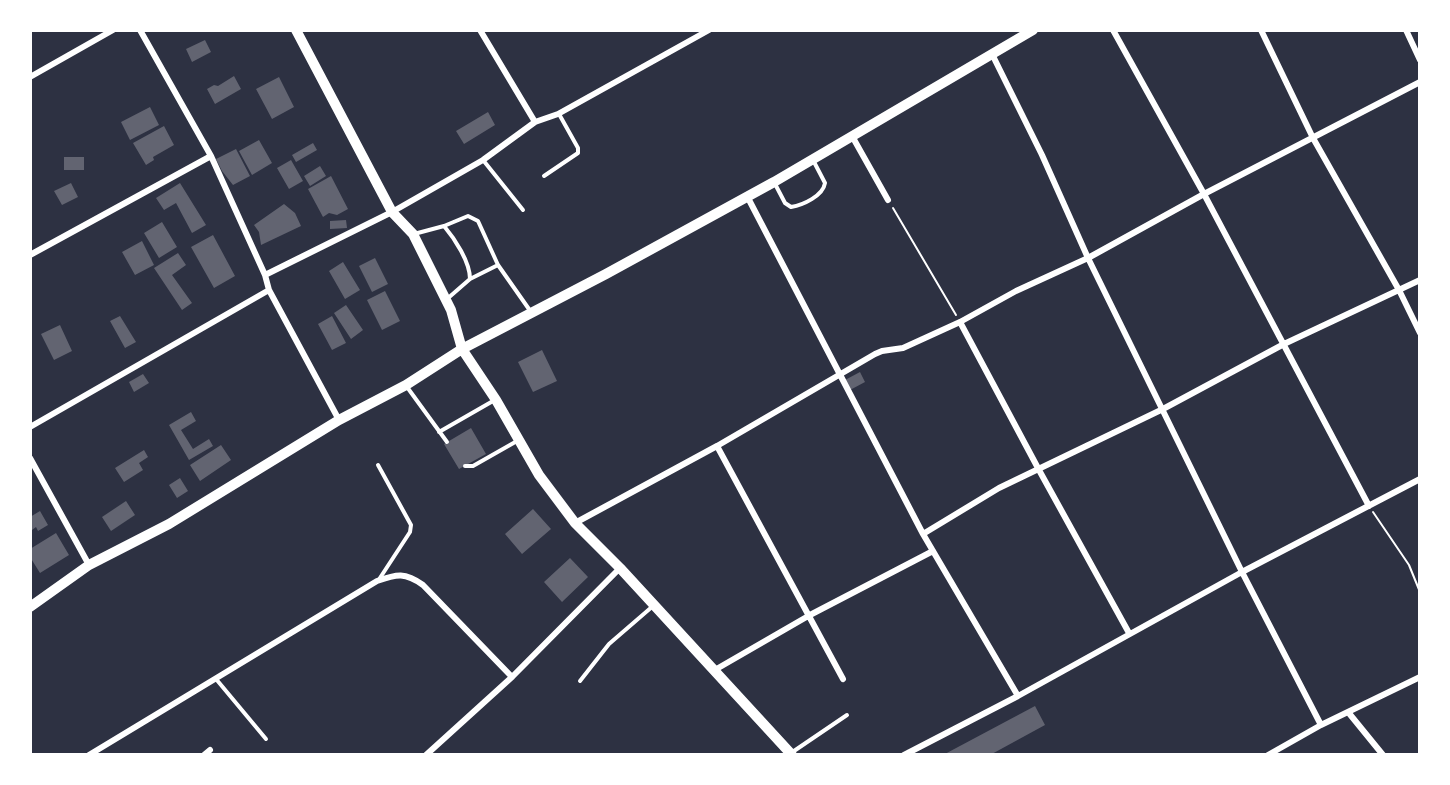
<!DOCTYPE html>
<style>
body{margin:0}
#map{position:relative;width:1450px;height:785px;overflow:hidden;background:#2d3142;font-family:"DM Sans",sans-serif}
canvas{display:block}
.frame{position:absolute;inset:0;border:32px solid #fff;pointer-events:none}
</style>
<div id="map">
<canvas width="1450" height="785"></canvas>
<div class="frame"></div>
</div>
<script>
const ctx = document.querySelector('canvas').getContext('2d');
ctx.lineJoin = 'round';
function fillPath(path, color) { ctx.fillStyle = color; ctx.fill(path, 'evenodd'); }
function trace(path, color, width, dash) { ctx.strokeStyle = color; ctx.lineWidth = width; ctx.lineCap = dash ? 'butt' : 'round'; ctx.setLineDash(dash || []); ctx.stroke(path); }
fillPath(new Path2D(`
 M 205,40 L 211,52 L 192,62 L 186,49 Z
 M 234,76 L 241,89 L 215,104 L 207,89 L 214,85 L 218,86 Z
 M 279,77 L 294,107 L 272,119 L 256,89 Z
 M 150,107 L 159,125 L 130,140 L 121,122 Z
 M 488,112 L 495,125 L 464,144 L 456,131 Z
 M 164,126 L 174,145 L 153,157 L 154,160 L 146,165 L 133,143 Z
 M 259,140 L 272,163 L 252,175 L 239,151 Z
 M 313,143 L 317,150 L 296,162 L 292,155 Z
 M 236,149 L 250,176 L 233,185 L 222,171 L 216,159 Z
 M 64,157 L 84,157 L 84,170 L 64,170 Z
 M 291,160 L 303,181 L 289,189 L 277,168 Z
 M 320,166 L 326,176 L 310,186 L 304,176 Z
 M 331,176 L 348,209 L 337,215 L 329,213 L 323,217 L 308,189 Z
 M 71,183 L 78,197 L 62,205 L 54,191 Z
 M 180,183 L 206,225 L 192,233 L 176,203 L 164,210 L 156,198 Z
 M 284,204 L 295,213 L 301,226 L 261,245 L 259,232 L 254,225 Z
 M 346,220 L 347,228 L 330,229 L 330,221 Z
 M 162,222 L 177,247 L 159,258 L 144,233 Z
 M 213,235 L 235,276 L 214,288 L 191,247 Z
 M 142,241 L 154,265 L 135,275 L 122,252 Z
 M 178,253 L 186,265 L 172,275 L 192,303 L 182,310 L 154,268 Z
 M 375,258 L 388,284 L 372,292 L 359,266 Z
 M 343,262 L 360,290 L 345,299 L 329,271 Z
 M 385,291 L 400,321 L 382,330 L 367,300 Z
 M 346,305 L 363,330 L 351,339 L 334,313 Z
 M 120,316 L 136,342 L 125,348 L 110,321 Z
 M 332,316 L 346,343 L 332,350 L 318,324 Z
 M 60,325 L 72,351 L 54,360 L 41,334 Z
 M 542,350 L 557,381 L 533,392 L 518,362 Z
 M 860,372 L 865,382 L 850,390 L 845,380 Z
 M 143,374 L 149,383 L 134,392 L 129,382 Z
 M 191,412 L 196,421 L 181,430 L 193,449 L 209,439 L 213,446 L 189,460 L 169,425 Z
 M 471,428 L 486,454 L 459,469 L 444,444 Z
 M 221,445 L 231,460 L 200,481 L 190,465 Z
 M 144,450 L 148,457 L 139,463 L 143,470 L 124,482 L 115,468 Z
 M 180,478 L 188,491 L 177,498 L 169,485 Z
 M 126,501 L 135,515 L 111,531 L 102,517 Z
 M 533,509 L 551,529 L 522,554 L 505,534 Z
 M 40,511 L 48,525 L 38,531 L 36,527 L 32,530 L 30,529 L 30,517 Z
 M 56,533 L 69,555 L 40,573 L 30,557 L 30,549 Z
 M 570,558 L 588,577 L 562,602 L 544,582 Z
 M 1035,706 L 1045,725 L 990,755 L 943,755 Z`), '#626471');
trace(new Path2D(`
 M 893,208 L 956,315
 M 1373,512 L 1409,565 L 1420,592`), '#fff', 2);
trace(new Path2D(`
 M 483,160 L 523,210
 M 544,176 L 578,153 L 578,148 L 559,114
 M 774,182 L 785,203 L 791,207 C 803,205 823,196 825,183 L 813,160
 M 444,226 L 468,216 L 478,221 L 498,265 L 531,312
 M 414,234 L 444,226 C 455,239 470,262 470,279 L 447,299
 M 470,279 L 498,265
 M 407,387 L 447,442
 M 439,432 L 493,401
 M 465,466 L 473,466 L 517,441
 M 378,581 L 410,532 L 411,525 L 378,465
 M 216,679 L 266,739
 M 580,681 L 609,644 L 653,606
 M 791,753 L 847,715`), '#fff', 4);
trace(new Path2D(`
 M 140,30 L 211,156 L 265,275 L 269,290 L 339,420
 M 480,30 L 535,122
 M 1113,30 L 1204,194 L 1369,506
 M 1261,30 L 1313,138 L 1399,290 L 1420,333
 M 1406,30 L 1420,60
 M 992,54 L 1042,155 L 1088,258 L 1242,572 L 1321,725
 M 30,77 L 113,30
 M 852,136 L 888,200
 M 747,196 L 923,534 L 1018,696
 M 30,255 L 211,156
 M 265,275 L 392,212 L 483,160 L 535,122 L 558,114 L 709,30
 M 960,322 L 1039,470 L 1129,633
 M 30,427 L 269,290
 M 717,446 L 843,679
 M 30,458 L 89,565
 M 575,523 L 717,446 L 875,354 L 882,351 L 903,348 L 960,322 L 1016,291 L 1088,258 L 1204,194 L 1420,82
 M 923,534 L 999,488 L 1163,409 L 1284,344 L 1420,280
 M 713,671 L 810,615 L 933,551
 M 1348,712 L 1383,755
 M 89,755 L 377,581 C 397,574 405,572 423,585 L 512,677
 M 204,755 L 210,750
 M 426,755 L 512,677 L 620,568
 M 904,755 L 1018,696 L 1242,572 L 1420,479
 M 1268,755 L 1321,725 L 1420,677`), '#fff', 6);
trace(new Path2D(`
 M 296,30 L 392,212 L 413,234 L 451,310 L 462,349 L 496,400 L 539,475 L 575,523 L 620,568 L 792,755
 M 30,607 L 89,565 L 169,524 L 339,420 L 406,385 L 462,349 L 606,274 L 774,182 L 1033,30`), '#fff', 10);
</script>
